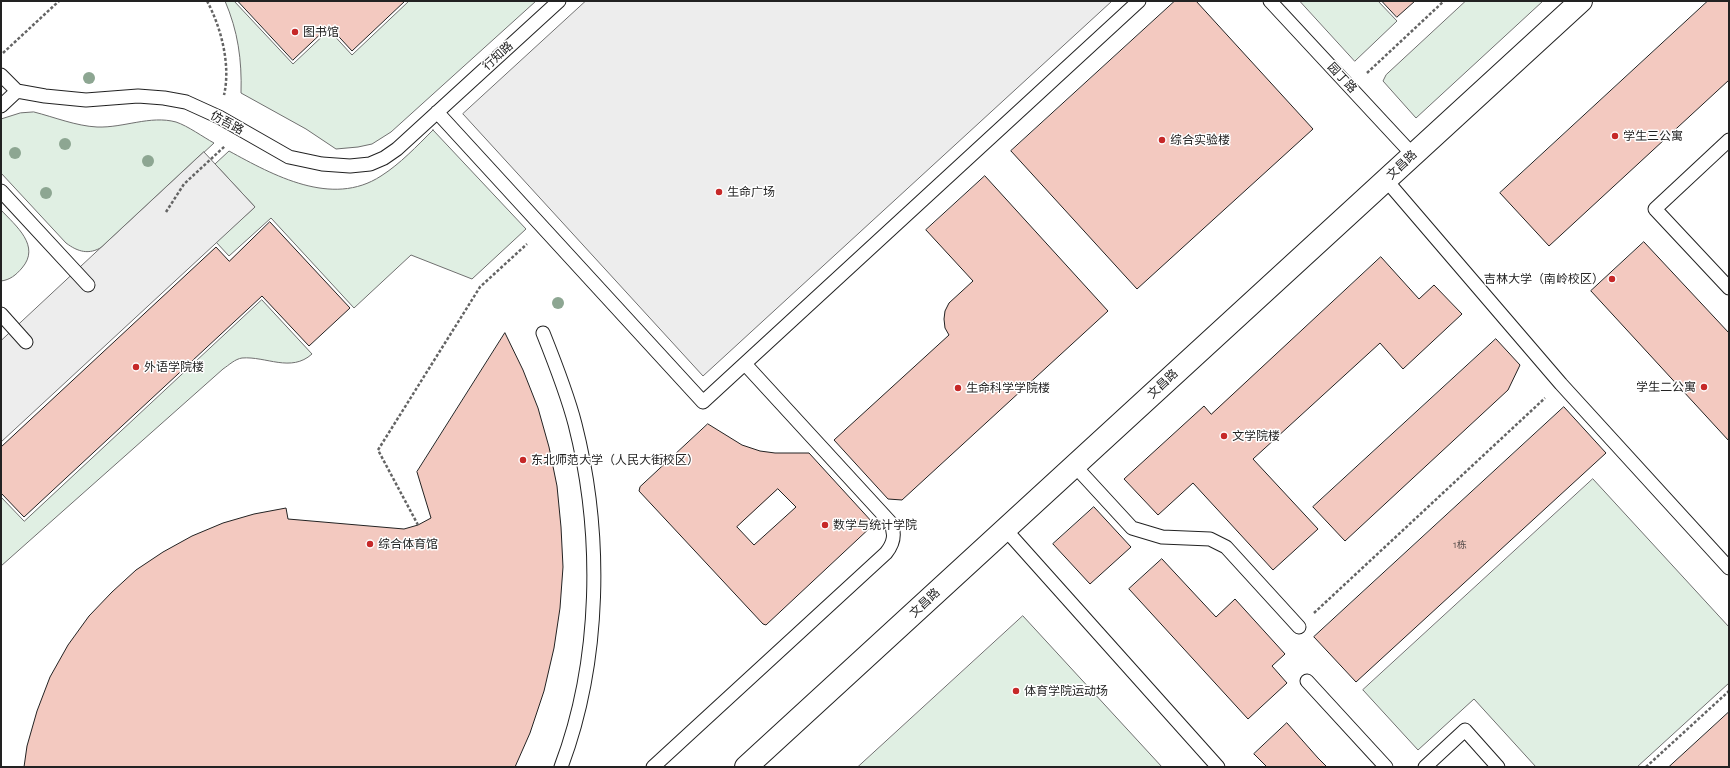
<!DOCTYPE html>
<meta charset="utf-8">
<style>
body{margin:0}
#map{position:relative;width:1730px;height:768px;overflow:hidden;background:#fff;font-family:"Alegreya Sans",sans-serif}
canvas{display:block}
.frame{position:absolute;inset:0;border:2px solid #222;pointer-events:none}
</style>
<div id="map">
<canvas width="1730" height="768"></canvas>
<div class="frame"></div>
</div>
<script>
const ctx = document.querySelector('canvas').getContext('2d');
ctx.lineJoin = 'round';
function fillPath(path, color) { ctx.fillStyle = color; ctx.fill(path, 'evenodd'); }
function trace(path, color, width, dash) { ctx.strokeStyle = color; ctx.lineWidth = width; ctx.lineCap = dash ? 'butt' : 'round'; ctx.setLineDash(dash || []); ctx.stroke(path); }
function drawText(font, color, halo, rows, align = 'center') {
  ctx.font = font + ' "Alegreya Sans","Noto Sans SC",sans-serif'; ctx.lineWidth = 3; ctx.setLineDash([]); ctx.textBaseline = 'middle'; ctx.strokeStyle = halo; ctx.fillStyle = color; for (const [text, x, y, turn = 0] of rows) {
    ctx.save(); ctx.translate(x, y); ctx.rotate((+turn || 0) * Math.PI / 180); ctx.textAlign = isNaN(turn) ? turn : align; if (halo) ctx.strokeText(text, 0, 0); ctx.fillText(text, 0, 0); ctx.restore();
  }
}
const green = new Path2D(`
 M 225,1 L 234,1 L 293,64 L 329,30 L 352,55 L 409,1 L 536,1 L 391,132 L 372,144 L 358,147 L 336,149 L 306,129 L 241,93 C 242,60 238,31 225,1 Z
 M 1300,1 L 1378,1 L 1397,21 L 1355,61 Z
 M 1466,1 L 1543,1 L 1416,118 L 1383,81 L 1386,75 Z
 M 34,112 C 54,117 76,126 97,127 C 124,128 150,115 176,122 C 188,126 203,137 214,143 L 102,247 C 89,255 78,252 66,243 L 1,173 L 1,119 L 20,113 Z
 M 433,130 L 526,229 L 472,279 L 411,255 L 354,308 L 271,218 L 229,256 L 216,242 L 255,207 L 215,164 L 229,151 C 273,175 332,208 381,176 C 400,164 417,146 433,130 Z
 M 1,210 C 16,226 41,246 22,268 C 16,275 10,280 1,281 Z
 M 262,300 L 312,354 C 291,373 266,356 242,358 C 235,359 229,365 223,369 L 1,566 L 1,497 L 24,521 Z
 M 1593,479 L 1729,627 L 1729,683 L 1637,767 L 1536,767 L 1474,699 L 1418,750 L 1363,690 Z
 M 1023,616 L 1162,767 L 858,767 Z`);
fillPath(green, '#e0efe3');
trace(green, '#6f6f6f', 1);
const parking = new Path2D(`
 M 586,1 L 1112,1 L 703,376 L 463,114 Z
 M 204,152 L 255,207 L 1,442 L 1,341 Z`);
fillPath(parking, '#ededed');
trace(parking, '#6f6f6f', 1);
const building = new Path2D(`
 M 238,1 L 405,1 L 352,51 L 329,26 L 293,60 Z
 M 1175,1 L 1196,1 L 1313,129 L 1137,289 L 1011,151 Z
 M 1382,1 L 1415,1 L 1397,17 Z
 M 1708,1 L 1729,1 L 1729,80 L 1549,246 L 1500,193 Z
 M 985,176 L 1108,311 L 902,500 L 888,499 L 834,440 L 949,335 L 945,328 L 944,319 L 945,311 L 949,303 L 973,281 L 926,230 Z
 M 270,222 L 350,308 L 309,346 L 262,296 L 24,517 L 1,493 L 1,447 L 216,247 L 229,261 Z
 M 1644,242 L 1729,333 L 1729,441 L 1591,291 Z
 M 1381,257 L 1419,299 L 1434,285 L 1462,314 L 1403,369 L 1380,343 L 1253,459 L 1318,529 L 1273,570 L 1193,483 L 1158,515 L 1124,479 L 1204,406 L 1211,414 Z
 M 505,333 L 523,370 L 538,408 L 549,447 L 557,486 L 561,527 L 563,567 L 560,608 L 554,648 L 544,691 L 530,733 L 515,767 L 24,767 L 27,746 L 37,711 L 50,677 L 68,645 L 89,616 L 112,592 L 136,570 L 163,552 L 192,536 L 223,523 L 254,514 L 286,508 L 288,519 L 404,529 L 418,525 L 431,518 L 417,472 Z
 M 1496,339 L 1520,365 L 1508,390 L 1345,541 L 1313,507 Z
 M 1564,407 L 1606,453 L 1356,682 L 1314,637 Z
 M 708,424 L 742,445 L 760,451 L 775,453 L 809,453 L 873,523 L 873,525 L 766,625 L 763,624 L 639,491 L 640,487 ZM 778,489 L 796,507 L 754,545 L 737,527 Z
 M 1094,507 L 1131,547 L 1090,584 L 1053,544 Z
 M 1162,559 L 1216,617 L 1235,599 L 1285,654 L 1272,666 L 1287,683 L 1248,719 L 1129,589 Z
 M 1729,712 L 1729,767 L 1669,767 Z
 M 1287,723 L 1318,758 L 1327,767 L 1267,767 L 1254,754 Z`);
fillPath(building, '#f3c9c0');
trace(building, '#222', 1);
const service = new Path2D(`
 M 1270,1 L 1413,155
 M 1,75 L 17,91 L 45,96 L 86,100 L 138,96 L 164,98 L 186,102 L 219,117 L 289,157 L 322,164 L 350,166 L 370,164 L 384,158 L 397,149 L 559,1
 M 1,106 L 17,91
 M 437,112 L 703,402 L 1139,1
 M 1729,140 L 1655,209 L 1729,288
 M 1386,180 L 1561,384 L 1729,568
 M 1,191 L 88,285
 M 1,314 L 26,342
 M 543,333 C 555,363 567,393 575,424 C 603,534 601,661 561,767
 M 1074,465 L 1132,528 L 1162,537 L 1210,539 L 1226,547 L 1299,627
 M 1005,529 L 1218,767
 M 1307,681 L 1386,767
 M 653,767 L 886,553 C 894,543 896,534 890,522 L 745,364
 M 1425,767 L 1465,730 L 1498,767`);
const tertiary = new Path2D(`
 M 746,767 L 1581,1`);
trace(service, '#222', 15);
trace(tertiary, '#222', 24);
trace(new Path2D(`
 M 207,1 C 221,27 231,65 224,95
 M 3,53 L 59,1
 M 1367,73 L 1444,1
 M 166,212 L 184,184 L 225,146
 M 418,525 L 378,450 L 480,287 L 527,244
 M 1314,613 L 1545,398
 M 1646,767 L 1729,691`), '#646464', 2.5, [3, 2]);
trace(service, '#fff', 13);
trace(tertiary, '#fff', 22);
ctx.fillStyle = '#8da692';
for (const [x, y] of [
 [89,78],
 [65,144],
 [15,153],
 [148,161],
 [46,193],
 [558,303]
]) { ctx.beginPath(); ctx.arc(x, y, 6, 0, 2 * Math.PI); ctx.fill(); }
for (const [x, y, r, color] of [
 [295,32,4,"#c62828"],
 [1615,136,4,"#c62828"],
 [1162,140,4,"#c62828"],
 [719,192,4,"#c62828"],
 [1612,279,4,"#c62828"],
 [136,367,4,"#c62828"],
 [1704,387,4,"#c62828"],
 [958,388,4,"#c62828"],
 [1224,436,4,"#c62828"],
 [523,460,4,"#c62828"],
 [825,525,4,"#c62828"],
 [370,544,4,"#c62828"],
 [1016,691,4,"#c62828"]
]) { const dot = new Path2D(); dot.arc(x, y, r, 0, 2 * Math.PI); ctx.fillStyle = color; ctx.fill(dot); trace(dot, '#fff', 1.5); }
drawText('10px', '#564c4a', null, [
 ["1栋",1460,545]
]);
drawText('12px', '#222', '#fff', [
 ["图书馆",303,32],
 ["学生三公寓",1623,136],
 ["综合实验楼",1170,140],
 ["生命广场",727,192],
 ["吉林大学（南岭校区）",1604,279,"right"],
 ["外语学院楼",144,367],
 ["学生二公寓",1696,387,"right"],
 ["生命科学学院楼",966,388],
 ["文学院楼",1232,436],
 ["东北师范大学（人民大街校区）",531,460],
 ["数学与统计学院",833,525],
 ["综合体育馆",378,544],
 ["体育学院运动场",1024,691]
], 'left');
drawText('12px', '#222', '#fff', [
 ["行知路",498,56,-42],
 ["园丁路",1342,78,47],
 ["仿吾路",227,123,28],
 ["文昌路",1402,165,-43],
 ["文昌路",1163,384,-43],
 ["文昌路",925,603,-43]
]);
</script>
